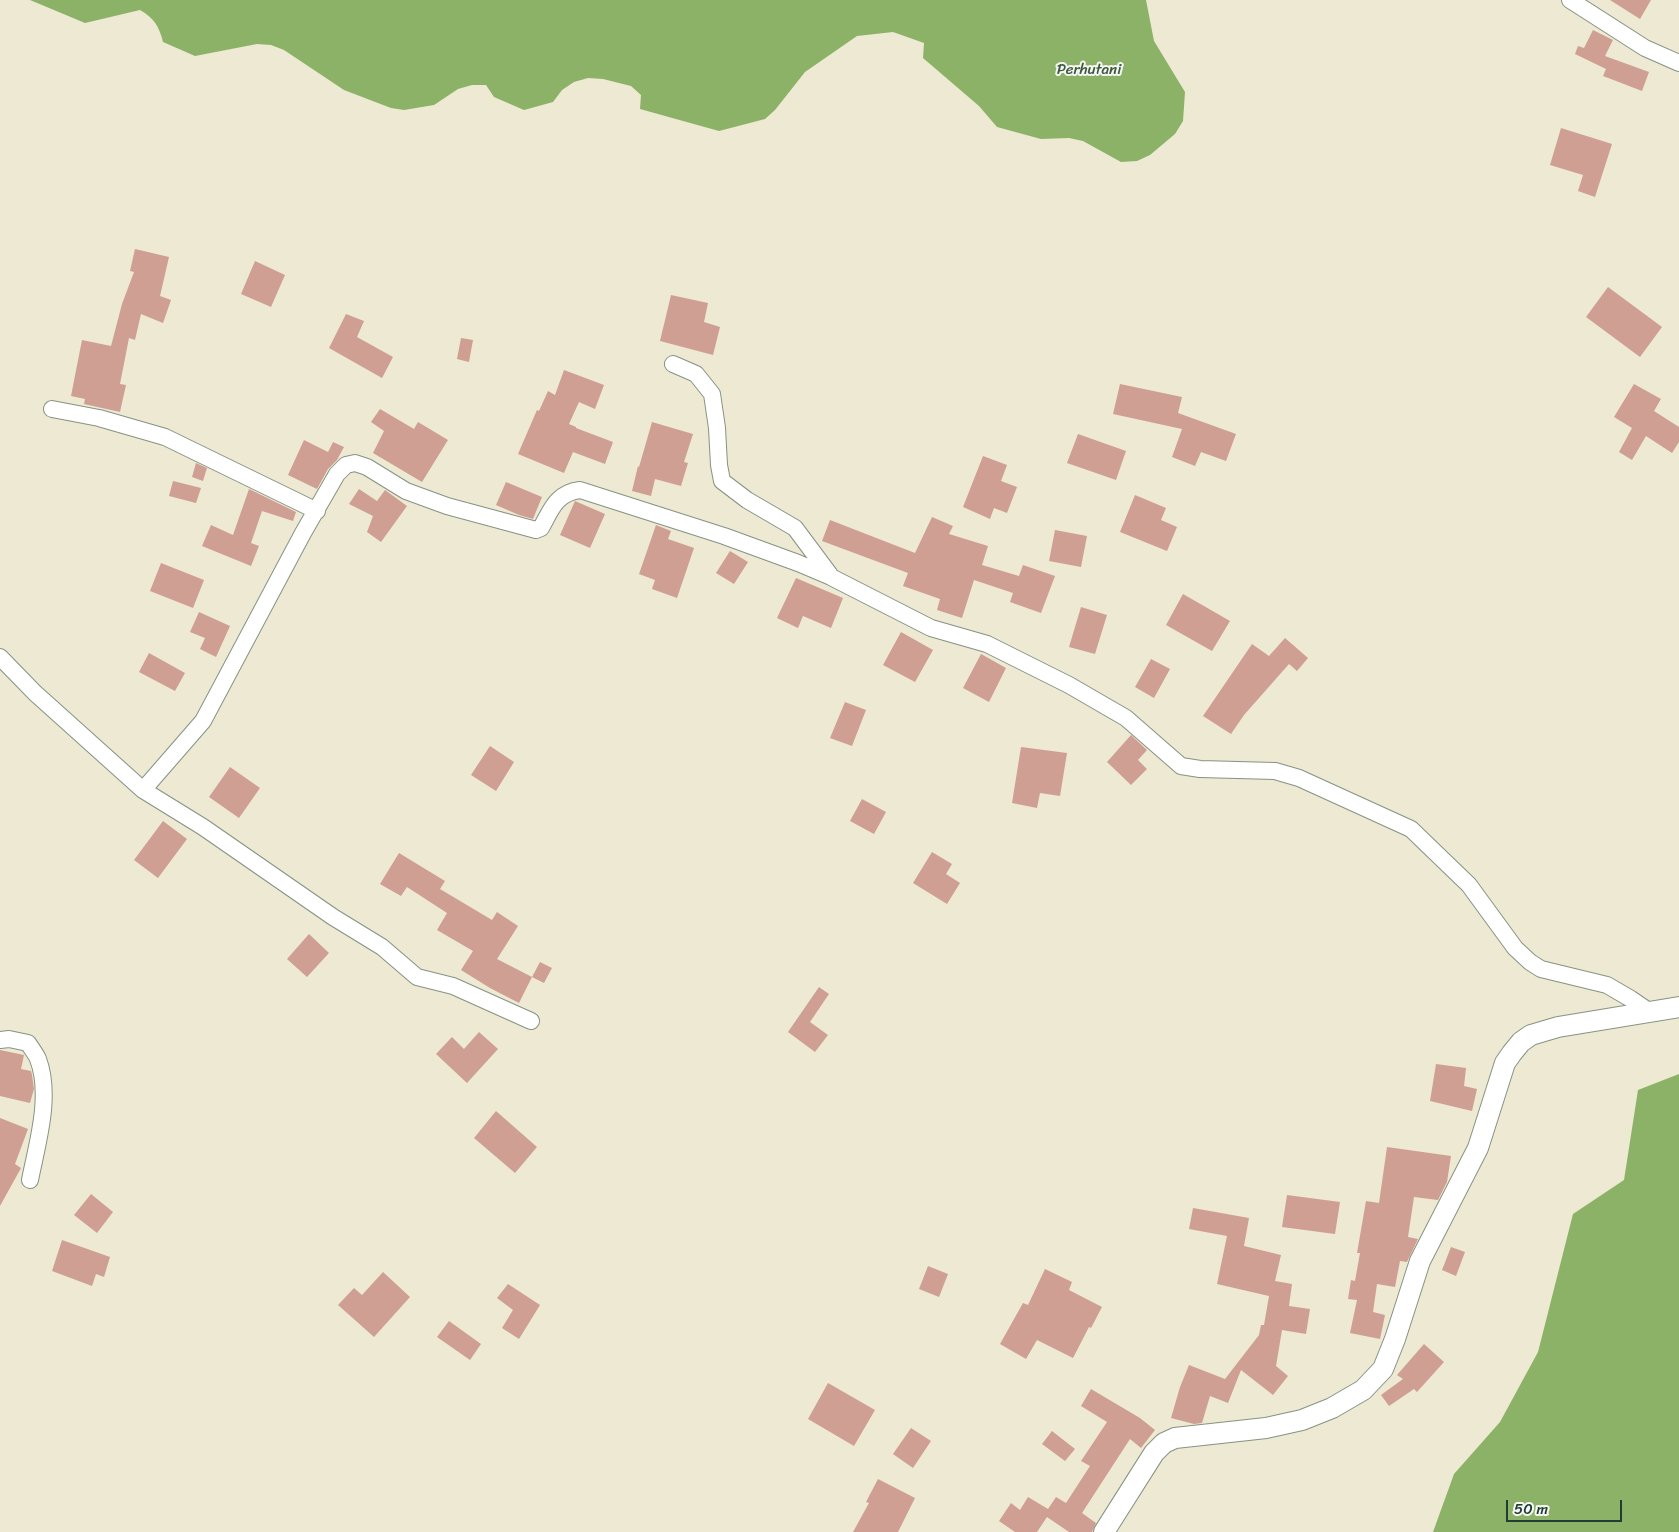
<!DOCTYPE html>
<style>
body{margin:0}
#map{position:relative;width:1679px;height:1532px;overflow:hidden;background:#ede9d2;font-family:Sriracha,sans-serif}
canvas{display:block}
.scale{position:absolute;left:1506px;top:1500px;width:116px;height:22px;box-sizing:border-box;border:2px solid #1f3d34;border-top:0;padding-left:6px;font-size:15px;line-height:18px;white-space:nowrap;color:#1f3d34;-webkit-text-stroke:4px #f6f6f2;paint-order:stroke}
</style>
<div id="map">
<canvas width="1679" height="1532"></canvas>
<div class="scale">50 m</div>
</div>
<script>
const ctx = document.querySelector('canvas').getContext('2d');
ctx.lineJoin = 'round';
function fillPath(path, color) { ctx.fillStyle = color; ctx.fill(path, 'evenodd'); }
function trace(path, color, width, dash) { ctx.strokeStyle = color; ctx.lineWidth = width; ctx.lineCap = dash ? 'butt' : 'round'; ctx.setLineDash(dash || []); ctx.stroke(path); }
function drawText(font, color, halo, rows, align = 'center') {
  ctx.font = font + ' Sriracha,sans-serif'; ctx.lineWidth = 4; ctx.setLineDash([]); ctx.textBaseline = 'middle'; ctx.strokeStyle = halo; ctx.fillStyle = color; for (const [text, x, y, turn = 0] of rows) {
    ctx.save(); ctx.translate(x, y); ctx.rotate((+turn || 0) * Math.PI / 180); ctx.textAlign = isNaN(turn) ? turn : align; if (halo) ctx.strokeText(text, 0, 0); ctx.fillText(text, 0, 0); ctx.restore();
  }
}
fillPath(new Path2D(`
 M 30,0 L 1146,0 L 1154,41 L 1185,92 L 1183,121 L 1175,134 L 1150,155 L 1137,161 L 1121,162 L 1083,141 L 1069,138 L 1041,139 L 997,127 L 979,106 L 923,58 L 924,43 L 893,32 L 857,36 L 805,72 L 775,110 L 765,119 L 719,131 L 640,109 L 641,95 L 631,86 L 603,79 L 588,78 L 574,82 L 562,90 L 553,102 L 524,110 L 494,97 L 486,85 L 472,85 L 458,89 L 434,105 L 404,110 L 391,108 L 344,90 L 284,50 L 271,45 L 257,44 L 195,56 L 163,42 C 159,26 154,18 140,10 L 85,23 Z
 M 1679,1074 L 1679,1532 L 1433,1532 L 1454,1474 L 1500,1422 L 1538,1352 L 1573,1214 L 1624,1180 L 1638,1090 Z`), '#8cb267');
fillPath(new Path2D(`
 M 1610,0 L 1651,0 L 1640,19 Z
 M 1593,30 L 1613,40 L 1605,56 L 1649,72 L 1642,91 L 1603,76 L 1606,69 L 1575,54 L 1578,46 L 1584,48 Z
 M 1561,128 L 1612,144 L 1595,197 L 1578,191 L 1583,175 L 1550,165 Z
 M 135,249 L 169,257 L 160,296 L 171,300 L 163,323 L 141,314 L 135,340 L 129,338 L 120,384 L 126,385 L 120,412 L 84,404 L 85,399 L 71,396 L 82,340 L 111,346 L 122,304 L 134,272 L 130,271 Z
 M 255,261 L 285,275 L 271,307 L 241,294 Z
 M 1608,287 L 1662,327 L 1640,357 L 1586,317 Z
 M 671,295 L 708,303 L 704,322 L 720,327 L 713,355 L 660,341 Z
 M 346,314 L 364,321 L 357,337 L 393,357 L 382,378 L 329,348 Z
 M 461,338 L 473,340 L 469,362 L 457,359 Z
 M 564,370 L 604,385 L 595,409 L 579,402 L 569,424 L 576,427 L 576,428 L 613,442 L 605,464 L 573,452 L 564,473 L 518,454 L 537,410 L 539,411 L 548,391 L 555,395 Z
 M 1120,384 L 1182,397 L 1178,413 L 1236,434 L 1226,461 L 1201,452 L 1195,466 L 1172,457 L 1182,429 L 1113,414 Z
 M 1634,384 L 1661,399 L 1654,411 L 1679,427 L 1679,442 L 1672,453 L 1646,436 L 1632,460 L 1619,452 L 1632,428 L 1614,417 Z
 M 380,409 L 414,429 L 418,422 L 448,440 L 422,482 L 373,453 L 384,431 L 371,422 Z
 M 652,422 L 693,434 L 684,462 L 688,463 L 681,486 L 655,479 L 651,496 L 632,491 L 638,466 L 639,467 Z
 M 1078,434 L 1126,451 L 1116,480 L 1067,463 Z
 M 304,440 L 328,452 L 333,442 L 344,447 L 337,460 L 328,469 L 317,489 L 288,475 Z
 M 983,456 L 1007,465 L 1001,481 L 1017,487 L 1007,513 L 994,508 L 990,519 L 963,507 Z
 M 196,463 L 207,468 L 203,481 L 192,477 Z
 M 173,481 L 201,488 L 196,503 L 169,496 Z
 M 506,482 L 542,497 L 533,519 L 519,515 L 496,505 Z
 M 249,489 L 296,512 L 293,521 L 262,511 L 251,543 L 259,546 L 251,566 L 202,546 L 211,525 L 233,535 Z
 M 359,489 L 377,501 L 385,490 L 407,506 L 381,542 L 367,532 L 373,516 L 349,504 Z
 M 1135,495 L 1166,508 L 1161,520 L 1177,527 L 1167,551 L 1120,532 Z
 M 575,501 L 605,514 L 590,548 L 560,535 Z
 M 932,517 L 953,526 L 949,534 L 988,546 L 982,565 L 1019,576 L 1023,565 L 1055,576 L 1041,613 L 1010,602 L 1013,593 L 974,580 L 962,618 L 937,610 L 940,599 L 903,586 L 908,573 L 822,541 L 830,520 L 915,553 Z
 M 656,525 L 671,531 L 668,539 L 694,548 L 677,598 L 652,589 L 655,580 L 639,574 Z
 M 1055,530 L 1087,536 L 1081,567 L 1049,561 Z
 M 730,551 L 748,562 L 734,584 L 716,573 Z
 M 161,563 L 204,580 L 193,608 L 150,591 Z
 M 796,578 L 843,598 L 831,628 L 803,616 L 798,628 L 777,618 Z
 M 1183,594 L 1230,621 L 1212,651 L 1166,625 Z
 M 1081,607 L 1107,615 L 1095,654 L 1069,647 Z
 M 199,612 L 230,626 L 216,657 L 200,649 L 205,638 L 190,632 Z
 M 901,632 L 933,650 L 915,682 L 883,665 Z
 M 1285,638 L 1308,658 L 1297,671 L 1289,664 L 1244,715 L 1231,734 L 1203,716 L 1252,644 L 1269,656 Z
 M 149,653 L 185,673 L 175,691 L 139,672 Z
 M 981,654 L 1006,668 L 989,702 L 963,688 Z
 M 1151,659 L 1170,669 L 1154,698 L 1135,687 Z
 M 845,702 L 866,710 L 852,746 L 830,738 Z
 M 1131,735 L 1147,750 L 1138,760 L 1147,769 L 1131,785 L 1107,762 Z
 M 490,746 L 514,762 L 496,791 L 471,775 Z
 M 1021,747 L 1067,753 L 1060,796 L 1040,793 L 1037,808 L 1012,803 Z
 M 230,767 L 260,788 L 239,818 L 209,797 Z
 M 862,799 L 886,812 L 874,834 L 850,821 Z
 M 163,821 L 187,839 L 158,878 L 134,860 Z
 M 932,852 L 952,864 L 946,874 L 960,883 L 947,904 L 913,883 Z
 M 399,853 L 445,881 L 440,889 L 492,920 L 497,912 L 518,926 L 497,959 L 532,977 L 519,1003 L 490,988 L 461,970 L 473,951 L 437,930 L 447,913 L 407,887 L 401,896 L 380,884 Z
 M 309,934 L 329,953 L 307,977 L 287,959 Z
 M 540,962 L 552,968 L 544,983 L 532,977 Z
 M 819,987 L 829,994 L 810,1022 L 828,1035 L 815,1052 L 788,1032 Z
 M 479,1032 L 498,1049 L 467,1083 L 436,1054 L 452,1037 L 464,1049 Z
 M 0,1050 L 24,1055 L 21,1069 L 31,1071 L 32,1075 L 34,1089 L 30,1103 L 0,1096 Z
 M 1436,1064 L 1466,1068 L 1464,1086 L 1477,1089 L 1472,1111 L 1430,1101 Z
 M 496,1111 L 537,1147 L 515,1173 L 474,1138 Z
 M 0,1118 L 28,1129 L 15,1164 L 21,1168 L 0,1206 Z
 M 1387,1147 L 1451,1156 L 1447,1182 L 1438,1200 L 1414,1197 L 1408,1237 L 1418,1239 L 1407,1262 L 1400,1261 L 1395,1287 L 1377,1284 L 1373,1312 L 1385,1315 L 1380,1339 L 1350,1333 L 1357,1300 L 1348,1299 L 1351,1280 L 1355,1281 L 1360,1253 L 1357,1253 L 1366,1201 L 1379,1203 Z
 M 91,1194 L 113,1212 L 97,1233 L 74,1215 Z
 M 1287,1195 L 1340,1202 L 1335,1234 L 1282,1227 Z
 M 1193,1208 L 1249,1218 L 1244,1246 L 1281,1255 L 1275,1281 L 1292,1284 L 1289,1306 L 1310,1309 L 1306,1334 L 1282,1330 L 1276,1366 L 1288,1376 L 1273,1395 L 1241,1370 L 1228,1403 L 1210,1396 L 1202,1423 L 1194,1424 L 1171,1418 L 1180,1387 L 1189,1365 L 1225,1379 L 1259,1335 L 1261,1325 L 1264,1325 L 1269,1296 L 1217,1284 L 1227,1236 L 1189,1229 Z
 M 62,1240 L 110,1257 L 104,1277 L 96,1274 L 92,1286 L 52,1271 Z
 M 1451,1247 L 1465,1252 L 1456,1276 L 1442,1270 Z
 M 928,1266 L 948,1274 L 939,1297 L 919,1289 Z
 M 1045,1269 L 1072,1282 L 1069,1290 L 1102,1307 L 1091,1328 L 1089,1327 L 1073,1358 L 1037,1340 L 1026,1359 L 1000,1344 L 1023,1303 L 1028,1305 Z
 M 383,1272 L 410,1297 L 374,1337 L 338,1305 L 354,1288 L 362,1295 Z
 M 508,1284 L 540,1305 L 519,1339 L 502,1328 L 513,1310 L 497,1298 Z
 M 449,1321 L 481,1344 L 470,1360 L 437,1337 Z
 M 1424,1344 L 1444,1362 L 1417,1392 L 1414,1389 L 1389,1406 L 1381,1395 L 1403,1379 L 1397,1375 Z
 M 828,1383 L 875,1410 L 854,1446 L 808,1419 Z
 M 1091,1389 L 1140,1418 L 1155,1430 L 1141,1448 L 1130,1439 L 1082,1513 L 1096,1523 L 1092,1532 L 1069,1532 L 1047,1517 L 1037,1532 L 1015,1532 L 999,1521 L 1011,1503 L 1020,1510 L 1028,1497 L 1048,1509 L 1056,1497 L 1066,1503 L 1090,1466 L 1081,1461 L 1107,1422 L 1081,1406 Z
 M 911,1428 L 931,1441 L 913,1468 L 893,1454 Z
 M 1052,1431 L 1075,1449 L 1065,1461 L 1042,1444 Z
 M 878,1479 L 915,1498 L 898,1532 L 853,1532 L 869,1503 L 866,1502 Z`), '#cf9f93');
const minor = new Path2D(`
 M 1570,0 L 1645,48 L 1679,63
 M 673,364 L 696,374 L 712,394 L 717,428 L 719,465 L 722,481 L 747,500 L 795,528 L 830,575
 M 52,409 L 99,418 L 165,437 L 317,511
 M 0,657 L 35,693 L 143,790 L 203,827 L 333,917 L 382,947 L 417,977 L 453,986 L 531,1021
 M 143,790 L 203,721 L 303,533 L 337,474 L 346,465 L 355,463 L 367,467 L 406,491 L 447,506 L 536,530 L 541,528 C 551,510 556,493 580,490 L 724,536 L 798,563 L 831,577 L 931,628 L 987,644 L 1069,685 L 1126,718 L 1181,766 L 1200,769 L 1275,771 L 1299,778 L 1411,829 L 1469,885 L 1515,948 L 1530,962 L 1541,969 L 1607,985 L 1631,999 L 1650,1012
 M 0,1040 L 9,1039 L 28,1043 C 31,1048 36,1054 38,1059 C 52,1096 37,1144 30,1180`);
const tertiary = new Path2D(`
 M 1104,1532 L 1154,1453 L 1164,1443 L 1175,1438 L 1266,1428 L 1302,1420 L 1332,1408 L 1363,1390 L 1383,1369 L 1395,1339 L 1420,1261 L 1478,1148 L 1505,1063 L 1512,1053 L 1521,1042 L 1531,1035 L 1558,1027 L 1679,1007`);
trace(minor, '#869383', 18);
trace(tertiary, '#869383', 22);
trace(minor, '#fff', 16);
trace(tertiary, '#fff', 20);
drawText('15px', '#3c5a41', '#f6f6f2', [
 ["Perhutani",1089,70]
]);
</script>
